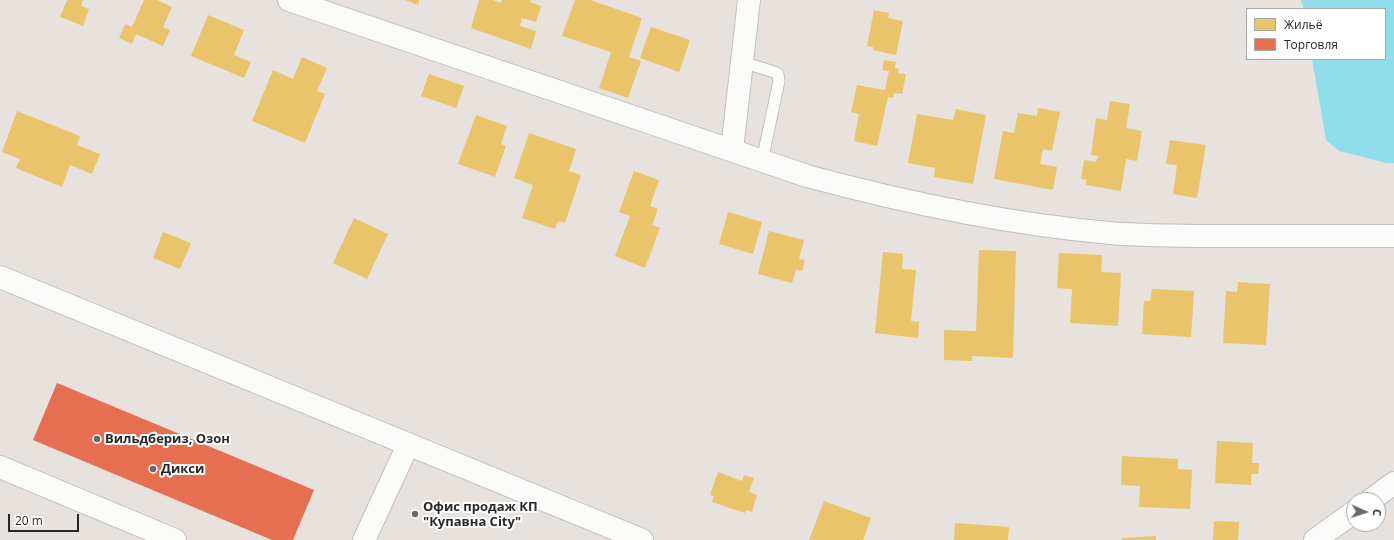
<!DOCTYPE html>
<meta charset="utf-8">
<style>
body{margin:0}
#map{position:relative;width:1394px;height:540px;overflow:hidden;background:#e7e2dd;font-family:"Open Sans",sans-serif}
canvas{display:block}
.legend{position:absolute;left:1246px;top:8px;width:140px;height:52px;box-sizing:border-box;background:#fff;border:1px solid #a9a9a9;margin:0;padding:5px 7px;list-style:none;font-size:12px;color:#282828}
.legend li{display:flex;align-items:center;gap:8px;height:20px}
.legend b{width:20px;border:1px solid #a9a9a9}
.north{position:absolute;left:1346px;top:492px;width:40px;height:40px;box-sizing:border-box;background:#fff;border:1px solid #a9a9a9;border-radius:50%;rotate:93deg;font-size:11px;font-weight:700;line-height:16px;text-align:center;color:#282828}
.north::after{content:'';display:block;margin:auto;width:14px;height:18px;background:#6b6967;clip-path:polygon(50% 0,100% 100%,50% 72%,0 100%)}
.scale{position:absolute;left:8px;top:514px;width:71px;height:18px;box-sizing:border-box;border:2px solid #282828;border-top:0;padding-left:5px;font-size:12px;line-height:14px;white-space:nowrap;color:#282828;-webkit-text-stroke:3px #fff;paint-order:stroke}
</style>
<div id="map">
<canvas width="1394" height="540"></canvas>
<ul class="legend">
<li><b style="height:11px;background:#e9c46a"></b>Жильё</li>
<li><b style="height:11px;background:#e76f51"></b>Торговля</li>
</ul>
<div class="north">С</div>
<div class="scale">20 m</div>
</div>
<script>
const ctx = document.querySelector('canvas').getContext('2d');
ctx.lineJoin = 'round';
function fillPath(path, color) { ctx.fillStyle = color; ctx.fill(path, 'evenodd'); }
function trace(path, color, width, dash) { ctx.strokeStyle = color; ctx.lineWidth = width; ctx.lineCap = dash ? 'butt' : 'round'; ctx.setLineDash(dash || []); ctx.stroke(path); }
function drawText(font, color, halo, rows, align = 'center') {
  ctx.font = font + ' "Open Sans",sans-serif'; ctx.lineWidth = 4; ctx.setLineDash([]); ctx.textBaseline = 'middle'; ctx.strokeStyle = halo; ctx.fillStyle = color; for (const [text, x, y, turn = 0] of rows) {
    ctx.save(); ctx.translate(x, y); ctx.rotate((+turn || 0) * Math.PI / 180); ctx.textAlign = isNaN(turn) ? turn : align; if (halo) ctx.strokeText(text, 0, 0); ctx.fillText(text, 0, 0); ctx.restore();
  }
}
fillPath(new Path2D(`
 M 1301,0 L 1394,0 L 1394,163 L 1386,163 L 1339,151 L 1326,140 L 1312,59 L 1385,59 L 1385,9 L 1304,9 Z`), '#8fdeea');
fillPath(new Path2D(`
 M 67,0 L 83,0 L 81,6 L 89,9 L 83,26 L 60,17 Z
 M 144,0 L 157,0 L 172,7 L 163,27 L 170,30 L 163,46 L 136,34 L 132,44 L 119,38 L 125,24 L 132,27 Z
 M 405,0 L 419,0 L 418,5 Z
 M 479,0 L 493,0 L 501,3 L 502,0 L 531,0 L 530,2 L 541,6 L 536,22 L 522,18 L 520,26 L 536,31 L 531,49 L 471,28 Z
 M 575,0 L 590,0 L 642,18 L 629,57 L 641,61 L 628,98 L 599,88 L 611,52 L 562,36 Z
 M 874,10 L 889,13 L 888,18 L 903,21 L 896,55 L 873,50 L 873,47 L 867,46 Z
 M 208,15 L 244,30 L 234,55 L 251,62 L 244,78 L 191,56 Z
 M 651,27 L 690,40 L 679,72 L 640,58 Z
 M 302,57 L 327,68 L 317,91 L 325,94 L 305,143 L 252,121 L 273,70 L 293,79 Z
 M 884,60 L 896,62 L 895,68 L 899,69 L 898,73 L 906,74 L 902,94 L 894,93 L 893,98 L 888,97 L 877,146 L 854,141 L 859,114 L 851,112 L 857,85 L 885,90 L 889,71 L 882,70 Z
 M 429,74 L 464,86 L 456,108 L 421,96 Z
 M 1110,101 L 1130,104 L 1126,128 L 1142,131 L 1137,161 L 1126,159 L 1121,191 L 1086,185 L 1086,180 L 1081,179 L 1084,160 L 1096,162 L 1098,156 L 1091,155 L 1096,118 L 1107,120 Z
 M 1038,108 L 1060,112 L 1052,151 L 1043,149 L 1040,164 L 1057,167 L 1053,190 L 994,179 L 1003,131 L 1014,133 L 1018,113 L 1037,116 Z
 M 956,109 L 986,115 L 973,184 L 934,177 L 935,168 L 908,163 L 917,114 L 953,120 Z
 M 17,111 L 80,136 L 77,145 L 100,154 L 92,174 L 70,165 L 62,187 L 16,168 L 20,159 L 2,152 Z
 M 476,115 L 507,126 L 501,144 L 506,146 L 495,177 L 458,164 Z
 M 529,133 L 576,149 L 569,171 L 581,175 L 565,223 L 558,221 L 555,229 L 522,218 L 533,185 L 514,178 Z
 M 1170,140 L 1206,145 L 1197,198 L 1173,194 L 1177,165 L 1166,164 Z
 M 634,171 L 659,180 L 650,206 L 658,209 L 652,225 L 660,228 L 645,268 L 615,256 L 630,216 L 619,212 Z
 M 728,212 L 762,222 L 753,254 L 719,244 Z
 M 354,218 L 388,234 L 367,279 L 333,263 Z
 M 769,231 L 804,240 L 799,259 L 805,260 L 802,271 L 796,270 L 792,283 L 758,274 Z
 M 163,232 L 191,243 L 180,269 L 153,258 Z
 M 979,250 L 1016,251 L 1013,358 L 972,356 L 972,361 L 944,360 L 944,330 L 976,331 Z
 M 883,252 L 903,254 L 902,269 L 916,270 L 911,321 L 919,322 L 918,338 L 875,333 Z
 M 1059,253 L 1102,255 L 1101,272 L 1121,273 L 1118,326 L 1070,323 L 1072,289 L 1057,288 Z
 M 1238,282 L 1270,284 L 1266,345 L 1223,343 L 1226,291 L 1237,292 Z
 M 1152,289 L 1194,291 L 1191,337 L 1142,334 L 1144,301 L 1150,301 Z
 M 1217,441 L 1253,443 L 1252,463 L 1259,463 L 1258,474 L 1251,474 L 1251,485 L 1215,483 Z
 M 1122,456 L 1178,459 L 1178,469 L 1192,470 L 1190,509 L 1139,507 L 1140,486 L 1121,485 Z
 M 718,472 L 742,481 L 744,475 L 754,478 L 749,492 L 757,495 L 752,512 L 746,510 L 745,513 L 712,502 L 714,496 L 710,495 Z
 M 824,501 L 871,518 L 863,540 L 809,540 Z
 M 1214,521 L 1239,522 L 1238,540 L 1213,540 Z
 M 955,523 L 1009,527 L 1008,540 L 954,540 Z
 M 1156,536 L 1156,540 L 1122,540 L 1122,538 Z`), '#e9c46a');
fillPath(new Path2D(`
 M 57,383 L 314,490 L 293,540 L 272,540 L 33,440 Z`), '#e76f51');
const lane = new Path2D(`
 M 742,62 L 774,72 L 778,74 L 779,81 L 762,161`);
const street = new Path2D(`
 M 289,0 L 807,176 C 907,203 1007,224 1110,233 C 1145,236 1180,236 1216,236 C 1275,236 1335,236 1394,236
 M 732,150 L 749,0
 M 0,467 L 175,540
 M 364,540 L 408,445`);
const secondary = new Path2D(`
 M 0,277 L 642,540
 M 1371,500 L 1394,483
 M 1315,540 L 1354,512`);
trace(lane, '#c0bfbf', 13);
trace(street, '#c0bfbf', 24);
trace(secondary, '#c0bfbf', 24);
trace(lane, '#fbfbfa', 11);
trace(street, '#fbfbfa', 22);
trace(secondary, '#fbfbfa', 22);
for (const [x, y, r, color] of [
 [97,439,4,"#6b6967"],
 [153,469,4,"#6b6967"],
 [415,514,4,"#6b6967"]
]) { const dot = new Path2D(); dot.arc(x, y, r, 0, 2 * Math.PI); ctx.fillStyle = color; ctx.fill(dot); trace(dot, '#fff', 1.5); }
drawText('bold 13px', '#282828', '#fff', [
 ["Вильдбериз, Озон",105,439],
 ["Дикси",161,469],
 ["Офис продаж КП",423,507],
 ["\"Купавна City\"",423,522]
], 'left');
</script>
